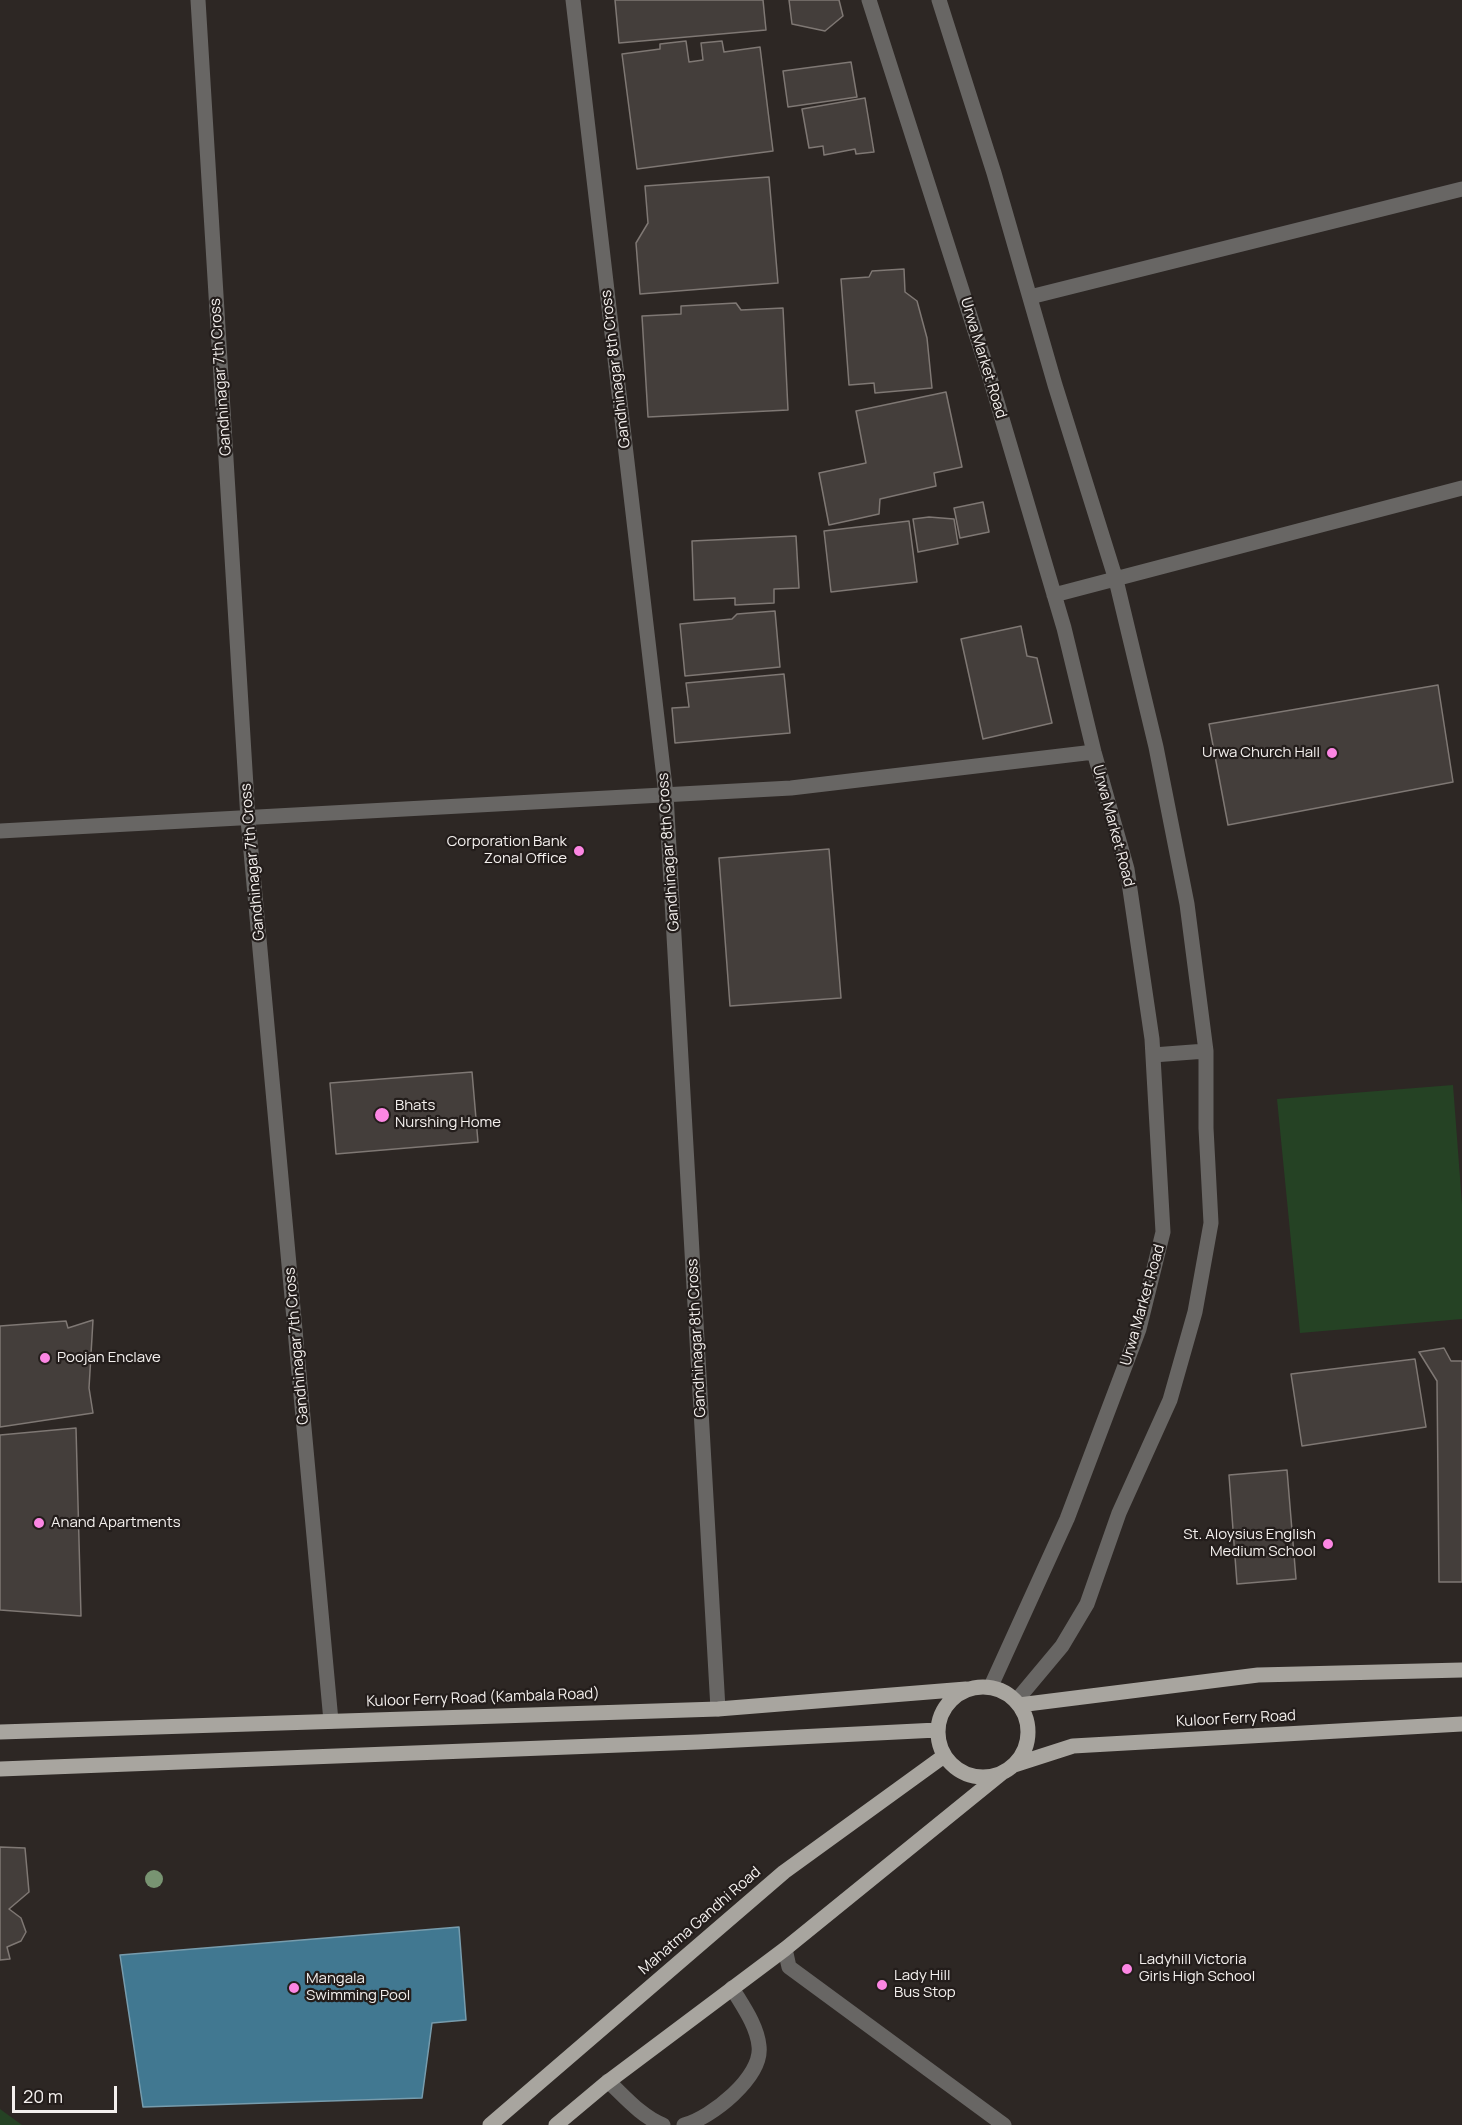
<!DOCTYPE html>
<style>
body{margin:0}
#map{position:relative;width:1462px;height:2125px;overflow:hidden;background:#2d2724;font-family:Manrope,sans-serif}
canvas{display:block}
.scale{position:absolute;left:12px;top:2086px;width:105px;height:27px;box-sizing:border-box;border:3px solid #f4f0ee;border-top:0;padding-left:8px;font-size:18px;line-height:21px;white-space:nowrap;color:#f4f0ee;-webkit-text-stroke:4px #231d1b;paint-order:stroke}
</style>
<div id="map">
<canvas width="1462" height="2125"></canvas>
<div class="scale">20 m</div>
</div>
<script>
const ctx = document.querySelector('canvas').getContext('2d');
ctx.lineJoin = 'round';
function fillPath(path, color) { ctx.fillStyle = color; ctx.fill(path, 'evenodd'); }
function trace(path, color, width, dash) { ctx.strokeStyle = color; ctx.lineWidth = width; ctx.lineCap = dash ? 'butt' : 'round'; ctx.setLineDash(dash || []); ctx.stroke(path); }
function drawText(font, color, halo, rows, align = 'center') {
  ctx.font = font + ' Manrope,sans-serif'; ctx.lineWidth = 4.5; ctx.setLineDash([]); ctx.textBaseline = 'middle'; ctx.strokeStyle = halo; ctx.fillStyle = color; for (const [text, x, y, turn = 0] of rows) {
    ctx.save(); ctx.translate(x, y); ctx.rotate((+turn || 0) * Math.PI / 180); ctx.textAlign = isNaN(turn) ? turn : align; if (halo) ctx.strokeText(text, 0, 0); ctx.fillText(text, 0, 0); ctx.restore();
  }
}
fillPath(new Path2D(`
 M 1453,1085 L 1462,1204 L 1462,1319 L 1300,1333 L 1277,1099 Z
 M 0,2109 L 22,2125 L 0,2125 Z`), '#254224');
const water = new Path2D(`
 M 459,1927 L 466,2020 L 432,2023 L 422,2098 L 143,2107 L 120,1955 Z`);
fillPath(water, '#417891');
trace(water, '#779cad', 1.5);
const building = new Path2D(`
 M 615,0 L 763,0 L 766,30 L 619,43 Z
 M 789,0 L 839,0 L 843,16 L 825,31 L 792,24 Z
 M 686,41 L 689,62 L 703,60 L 701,43 L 722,41 L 724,52 L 760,47 L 773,151 L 637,169 L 622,54 L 660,49 L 660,44 Z
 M 851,62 L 857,97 L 788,107 L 783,71 Z
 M 865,98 L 874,152 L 856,154 L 855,149 L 824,155 L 823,146 L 809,148 L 802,109 Z
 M 769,177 L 778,283 L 640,294 L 636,243 L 648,223 L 645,186 Z
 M 904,269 L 905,292 L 917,301 L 927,338 L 932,388 L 875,393 L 874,383 L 849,385 L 841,279 L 869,277 L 872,271 Z
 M 736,303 L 741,310 L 783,308 L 788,410 L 648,417 L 642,316 L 681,314 L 681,306 Z
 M 946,392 L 962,467 L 934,473 L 936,486 L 880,499 L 879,514 L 829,525 L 819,473 L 866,463 L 856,411 Z
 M 983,502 L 989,532 L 960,538 L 954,508 Z
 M 929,517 L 954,519 L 958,544 L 918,552 L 913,519 Z
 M 909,521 L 917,582 L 831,592 L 824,531 Z
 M 796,536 L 799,588 L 774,589 L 774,603 L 735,605 L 735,598 L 694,600 L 692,541 Z
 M 775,611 L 780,667 L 685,676 L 680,624 L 732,619 L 737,614 Z
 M 1021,626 L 1027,656 L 1037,658 L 1052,723 L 983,739 L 961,639 Z
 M 784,674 L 790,733 L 675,743 L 672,708 L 689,707 L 686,683 Z
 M 1438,685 L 1453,782 L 1228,825 L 1209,724 Z
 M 829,849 L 841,998 L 730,1006 L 719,858 Z
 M 472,1072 L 478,1142 L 336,1154 L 330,1083 Z
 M 93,1320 L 89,1388 L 93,1413 L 0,1427 L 0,1326 L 66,1321 L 68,1328 Z
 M 1444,1348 L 1451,1361 L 1462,1361 L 1462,1582 L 1439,1582 L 1437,1381 L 1419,1352 Z
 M 1415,1359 L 1426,1427 L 1302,1446 L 1291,1374 Z
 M 76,1428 L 81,1616 L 0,1610 L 0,1435 Z
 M 1287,1470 L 1296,1579 L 1237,1584 L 1229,1475 Z
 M 0,1847 L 25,1848 L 29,1892 L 9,1909 L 21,1918 L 26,1932 L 21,1941 L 7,1947 L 10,1959 L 0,1960 Z`);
fillPath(building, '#443e3b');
trace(building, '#7f7874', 1.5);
trace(new Path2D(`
 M 198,0 L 248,819 L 331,1721
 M 573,0 L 666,795 L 718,1709
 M 869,0 L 990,378 L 1064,628 L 1094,752 L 1127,869 L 1152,1039 L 1163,1232 L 1139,1329 L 1067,1519 L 991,1686
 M 939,0 L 994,173 L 1055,385 L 1116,580 L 1156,747 L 1187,904 L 1206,1051 L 1206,1128 L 1211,1223 L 1195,1312 L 1170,1400 L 1119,1513 L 1087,1604 L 1062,1646 L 1016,1701
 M 1030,297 L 1462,189
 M 1054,595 L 1462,488
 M 0,831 L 791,788 L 1094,752
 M 1153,1055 L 1206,1051
 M 785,1949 L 789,1967 L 1004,2125
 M 608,2081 C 625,2097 642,2117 663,2125
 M 684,2125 C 711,2118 763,2077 759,2046 C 757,2025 742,2005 732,1988`), '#686664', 15);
trace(new Path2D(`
 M938 1732a45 45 0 1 1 90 0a45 45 0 1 1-90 0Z
 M 1019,1705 L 1258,1675 L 1462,1670
 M 0,1732 L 718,1709 L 966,1689
 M 1014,1765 L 1073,1746 L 1462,1724
 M 0,1769 L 698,1742 L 937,1730
 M 490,2125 L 784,1872 L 944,1756
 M 556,2125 L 605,2084 L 785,1949 L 1002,1773`), '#a8a59f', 15);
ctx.fillStyle = '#789472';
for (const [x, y] of [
 [154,1879]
]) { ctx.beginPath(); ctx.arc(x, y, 9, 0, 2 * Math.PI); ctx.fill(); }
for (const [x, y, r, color] of [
 [1332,753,6,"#fc86e3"],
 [579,851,6,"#fc86e3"],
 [382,1115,8,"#fc86e3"],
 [45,1358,6,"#fc86e3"],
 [39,1523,6,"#fc86e3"],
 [1328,1544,6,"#fc86e3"],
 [1127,1969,6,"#fc86e3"],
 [882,1985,6,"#fc86e3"],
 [294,1988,6,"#fc86e3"]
]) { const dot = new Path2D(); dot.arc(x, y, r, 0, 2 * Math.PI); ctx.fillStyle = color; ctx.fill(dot); trace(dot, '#231d1b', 2); }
drawText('15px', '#f4f0ee', '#231d1b', [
 ["Urwa Market Road",983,358,73],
 ["Gandhinagar 8th Cross",616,369,-97],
 ["Gandhinagar 7th Cross",221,377,-94],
 ["Urwa Market Road",1113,826,75],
 ["Gandhinagar 8th Cross",669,852,-94],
 ["Gandhinagar 7th Cross",253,862,-95],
 ["Urwa Market Road",1143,1305,-74],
 ["Gandhinagar 8th Cross",697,1338,-93],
 ["Gandhinagar 7th Cross",297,1346,-95],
 ["Kuloor Ferry Road (Kambala Road)",483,1698,-2],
 ["Kuloor Ferry Road",1236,1719,-3],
 ["Mahatma Gandhi Road",700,1921,-41]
]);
drawText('15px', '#f4f0ee', '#231d1b', [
 ["Urwa Church Hall",1320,753,"right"],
 ["Corporation Bank",567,842,"right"],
 ["Zonal Office",567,859,"right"],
 ["Bhats",395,1106],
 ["Nurshing Home",395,1123],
 ["Poojan Enclave",57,1358],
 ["Anand Apartments",51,1523],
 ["St. Aloysius English",1316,1535,"right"],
 ["Medium School",1316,1552,"right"],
 ["Ladyhill Victoria",1139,1960],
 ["Girls High School",1139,1977],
 ["Lady Hill",894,1976],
 ["Bus Stop",894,1993],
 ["Mangala",306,1979],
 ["Swimming Pool",306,1996]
], 'left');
</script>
